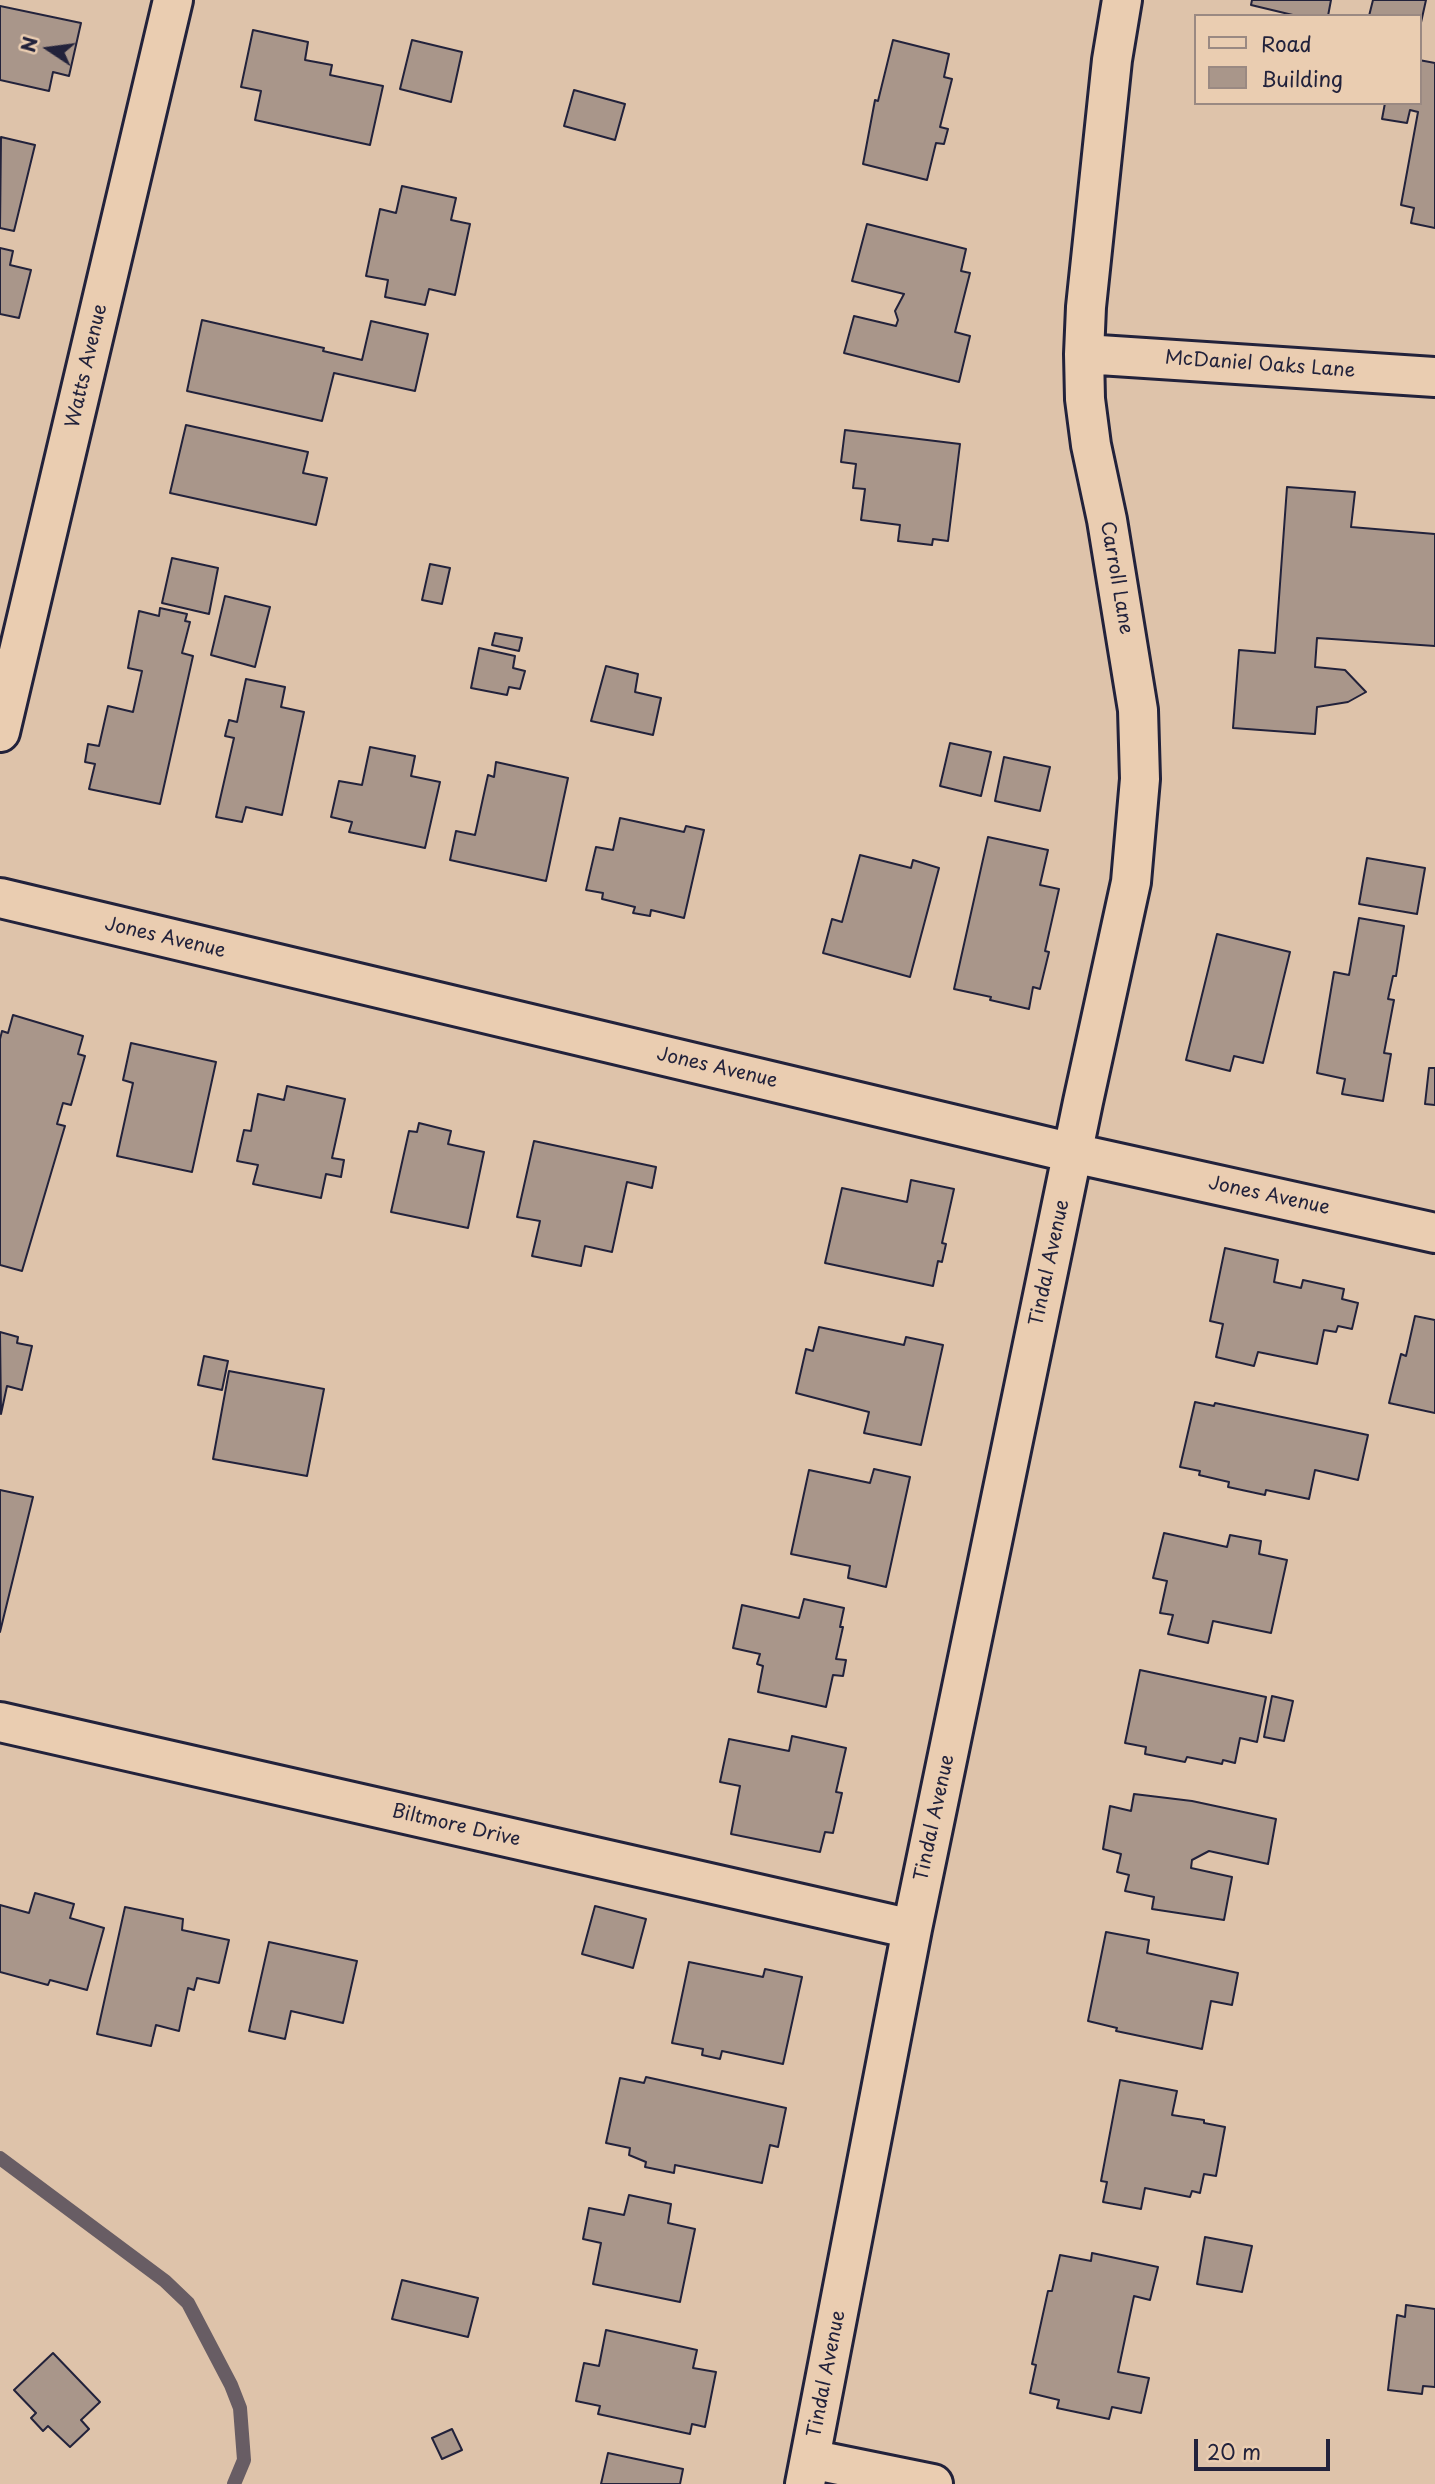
<!DOCTYPE html>
<style>
body{margin:0}
#map{position:relative;width:1435px;height:2484px;overflow:hidden;background:#dec3aa;font-family:"Playpen Sans",sans-serif}
canvas{display:block}
.legend{position:absolute;left:1194px;top:14px;width:228px;height:91px;box-sizing:border-box;background:#eacdb1;border:2px solid #9a8982;margin:0;padding:9px 12px;list-style:none;font-size:21px;color:#22223b}
.legend li{display:flex;align-items:center;gap:14px;height:35px}
.legend b{width:35px;border:2px solid #9a8982}
.north{position:absolute;left:14px;top:14px;width:70px;height:70px;-webkit-text-stroke:5px #eacdb1;paint-order:stroke;rotate:283deg;font-size:19px;font-weight:700;line-height:28px;text-align:center;color:#22223b}
.north::after{content:'';display:block;margin:auto;width:24px;height:32px;background:#22223b;clip-path:polygon(50% 0,100% 100%,50% 72%,0 100%)}
.scale{position:absolute;left:1194px;top:2439px;width:136px;height:32px;box-sizing:border-box;border:4px solid #22223b;border-top:0;padding-left:9px;font-size:21px;line-height:24px;white-space:nowrap;color:#22223b;-webkit-text-stroke:5px #eacdb1;paint-order:stroke}
</style>
<div id="map">
<canvas width="1435" height="2484"></canvas>
<ul class="legend">
<li><b style="height:9px;background:#eacdb1"></b>Road</li>
<li><b style="height:19px;background:#a9968a"></b>Building</li>
</ul>
<div class="north">N</div>
<div class="scale">20 m</div>
</div>
<script>
const ctx = document.querySelector('canvas').getContext('2d');
ctx.lineJoin = 'round';
function trace(path, color, width, dash) { ctx.strokeStyle = color; ctx.lineWidth = width; ctx.lineCap = dash ? 'butt' : 'round'; ctx.setLineDash(dash || []); ctx.stroke(path); }
function fillPath(path, color) { ctx.fillStyle = color; ctx.fill(path, 'evenodd'); }
function drawText(font, color, halo, rows, align = 'center') {
  ctx.font = font + ' "Playpen Sans",sans-serif'; ctx.lineWidth = 7; ctx.setLineDash([]); ctx.textBaseline = 'middle'; ctx.strokeStyle = halo; ctx.fillStyle = color; for (const [text, x, y, turn = 0] of rows) {
    ctx.save(); ctx.translate(x, y); ctx.rotate((+turn || 0) * Math.PI / 180); ctx.textAlign = isNaN(turn) ? turn : align; if (halo) ctx.strokeText(text, 0, 0); ctx.fillText(text, 0, 0); ctx.restore();
  }
}
trace(new Path2D(`
 M 0,2158 L 165,2281 L 188,2303 L 231,2385 L 240,2408 L 244,2460 L 234,2484`), '#685d64', 14);
const building = new Path2D(`
 M 1252,0 L 1331,0 L 1328,16 L 1297,16 L 1251,5 Z
 M 1373,0 L 1426,0 L 1420,27 L 1419,16 L 1369,16 Z
 M 0,6 L 81,23 L 69,76 L 53,72 L 49,91 L 0,80 Z
 M 253,30 L 308,42 L 305,60 L 332,65 L 330,75 L 383,86 L 370,145 L 255,120 L 261,91 L 241,87 Z
 M 412,40 L 462,52 L 451,102 L 400,89 Z
 M 893,40 L 949,54 L 944,77 L 952,79 L 940,127 L 948,129 L 944,144 L 936,143 L 927,180 L 863,164 L 875,100 L 878,101 Z
 M 1419,60 L 1435,63 L 1435,228 L 1411,223 L 1414,208 L 1401,205 L 1418,112 L 1410,110 L 1407,123 L 1382,119 L 1385,103 L 1419,103 Z
 M 574,90 L 625,104 L 615,140 L 564,126 Z
 M 1,137 L 35,145 L 14,231 L 0,228 Z
 M 402,186 L 456,198 L 451,220 L 470,224 L 455,295 L 429,289 L 425,305 L 385,297 L 388,280 L 366,276 L 380,209 L 396,213 Z
 M 867,224 L 966,249 L 961,271 L 970,273 L 955,332 L 970,336 L 959,382 L 844,353 L 854,316 L 896,326 L 898,320 L 895,311 L 904,294 L 852,281 Z
 M 0,248 L 13,251 L 10,265 L 31,270 L 19,318 L 0,314 Z
 M 202,320 L 324,348 L 323,351 L 362,360 L 371,321 L 428,334 L 415,391 L 334,373 L 322,421 L 187,391 Z
 M 186,425 L 308,452 L 303,473 L 327,478 L 316,525 L 170,493 Z
 M 845,430 L 960,444 L 948,541 L 933,539 L 932,545 L 898,541 L 900,525 L 861,520 L 865,489 L 853,488 L 856,464 L 841,462 Z
 M 1287,487 L 1355,492 L 1351,527 L 1435,534 L 1435,646 L 1317,638 L 1315,667 L 1345,670 L 1366,692 L 1348,702 L 1317,707 L 1315,734 L 1233,728 L 1239,650 L 1275,653 Z
 M 172,558 L 218,568 L 209,614 L 162,603 Z
 M 430,564 L 450,568 L 442,604 L 422,600 Z
 M 225,596 L 270,607 L 255,667 L 211,655 Z
 M 160,608 L 187,614 L 185,621 L 190,622 L 182,653 L 193,656 L 160,804 L 89,789 L 95,764 L 85,762 L 88,744 L 99,746 L 108,706 L 133,712 L 142,671 L 128,668 L 139,611 L 159,616 Z
 M 495,633 L 522,638 L 519,651 L 492,645 Z
 M 479,648 L 515,656 L 513,668 L 525,671 L 520,689 L 509,687 L 507,695 L 471,688 Z
 M 606,666 L 638,674 L 635,692 L 661,698 L 653,735 L 591,721 Z
 M 246,679 L 285,687 L 281,707 L 304,712 L 282,815 L 246,807 L 242,822 L 216,817 L 234,738 L 225,736 L 229,720 L 237,722 Z
 M 950,743 L 991,752 L 981,796 L 940,786 Z
 M 370,747 L 415,756 L 411,776 L 440,782 L 425,848 L 349,832 L 352,822 L 331,817 L 339,781 L 362,785 Z
 M 1004,757 L 1050,767 L 1040,811 L 995,801 Z
 M 496,762 L 568,778 L 546,881 L 450,860 L 456,831 L 475,835 L 488,775 L 494,777 Z
 M 620,818 L 684,832 L 686,826 L 704,830 L 684,918 L 651,910 L 650,916 L 633,913 L 635,907 L 602,899 L 603,893 L 586,890 L 596,847 L 613,850 Z
 M 988,837 L 1048,850 L 1040,885 L 1059,889 L 1045,951 L 1049,952 L 1040,989 L 1033,987 L 1029,1009 L 990,1000 L 991,997 L 954,989 Z
 M 860,855 L 911,868 L 913,860 L 939,868 L 910,977 L 823,953 L 832,919 L 842,922 Z
 M 1367,858 L 1425,868 L 1417,914 L 1359,904 Z
 M 1359,918 L 1404,926 L 1396,976 L 1393,976 L 1388,999 L 1394,1000 L 1384,1053 L 1391,1054 L 1383,1101 L 1342,1094 L 1345,1079 L 1317,1073 L 1334,972 L 1349,975 Z
 M 1217,934 L 1290,952 L 1263,1063 L 1234,1056 L 1230,1071 L 1186,1060 Z
 M 13,1015 L 83,1036 L 78,1054 L 85,1056 L 71,1105 L 63,1103 L 57,1124 L 65,1126 L 22,1271 L 0,1265 L 0,1039 L 2,1031 L 8,1033 Z
 M 131,1043 L 216,1062 L 192,1172 L 117,1156 L 133,1083 L 123,1080 Z
 M 1429,1068 L 1435,1068 L 1435,1105 L 1425,1104 Z
 M 287,1086 L 345,1099 L 332,1158 L 344,1160 L 341,1177 L 326,1174 L 321,1198 L 253,1184 L 258,1165 L 237,1161 L 244,1130 L 251,1131 L 258,1094 L 284,1100 Z
 M 419,1123 L 451,1131 L 448,1144 L 484,1152 L 468,1228 L 391,1212 L 409,1131 L 417,1132 Z
 M 534,1141 L 656,1167 L 652,1188 L 627,1182 L 612,1252 L 585,1246 L 581,1266 L 532,1256 L 540,1221 L 517,1217 Z
 M 911,1180 L 954,1189 L 942,1243 L 946,1244 L 942,1262 L 938,1261 L 933,1286 L 825,1263 L 842,1188 L 907,1202 Z
 M 1225,1248 L 1278,1260 L 1274,1282 L 1301,1288 L 1303,1280 L 1344,1289 L 1342,1299 L 1358,1303 L 1352,1329 L 1338,1326 L 1336,1332 L 1324,1330 L 1317,1364 L 1258,1352 L 1254,1366 L 1216,1357 L 1223,1324 L 1210,1321 Z
 M 1415,1316 L 1435,1320 L 1435,1413 L 1389,1403 L 1401,1354 L 1406,1356 Z
 M 819,1327 L 904,1345 L 906,1337 L 943,1345 L 921,1445 L 864,1433 L 869,1412 L 796,1393 L 806,1349 L 813,1351 Z
 M 0,1332 L 18,1337 L 17,1343 L 32,1346 L 22,1390 L 7,1386 L 1,1414 Z
 M 204,1356 L 228,1361 L 222,1390 L 198,1385 Z
 M 229,1371 L 324,1389 L 307,1476 L 213,1459 Z
 M 1195,1402 L 1214,1406 L 1215,1403 L 1368,1435 L 1358,1480 L 1315,1470 L 1309,1499 L 1266,1490 L 1265,1495 L 1228,1487 L 1229,1482 L 1199,1475 L 1200,1471 L 1180,1467 Z
 M 874,1469 L 910,1477 L 886,1587 L 848,1578 L 850,1566 L 791,1554 L 809,1470 L 870,1483 Z
 M 0,1490 L 33,1497 L 0,1632 Z
 M 1164,1533 L 1227,1547 L 1230,1535 L 1261,1541 L 1259,1554 L 1287,1560 L 1271,1633 L 1213,1621 L 1208,1643 L 1168,1634 L 1173,1615 L 1160,1613 L 1167,1581 L 1153,1578 Z
 M 804,1599 L 844,1608 L 840,1627 L 843,1627 L 836,1659 L 846,1660 L 843,1676 L 833,1675 L 826,1707 L 758,1692 L 763,1666 L 757,1664 L 760,1654 L 733,1648 L 742,1605 L 799,1618 Z
 M 1140,1670 L 1266,1697 L 1257,1742 L 1240,1738 L 1235,1763 L 1223,1760 L 1222,1764 L 1187,1757 L 1185,1762 L 1145,1754 L 1146,1747 L 1125,1743 Z
 M 1272,1696 L 1293,1701 L 1284,1741 L 1264,1737 Z
 M 792,1736 L 846,1748 L 836,1792 L 842,1793 L 833,1833 L 825,1832 L 820,1852 L 731,1834 L 740,1786 L 720,1782 L 729,1739 L 789,1751 Z
 M 1134,1794 L 1192,1801 L 1276,1819 L 1268,1864 L 1209,1851 L 1192,1860 L 1191,1868 L 1232,1877 L 1224,1920 L 1152,1909 L 1154,1897 L 1125,1891 L 1129,1875 L 1117,1872 L 1121,1854 L 1103,1849 L 1110,1806 L 1131,1811 Z
 M 35,1893 L 74,1904 L 70,1918 L 104,1928 L 87,1990 L 50,1980 L 48,1985 L 0,1972 L 0,1905 L 29,1913 Z
 M 595,1906 L 646,1919 L 633,1968 L 582,1954 Z
 M 125,1907 L 183,1919 L 182,1930 L 229,1940 L 219,1983 L 197,1978 L 194,1990 L 188,1988 L 179,2031 L 156,2025 L 151,2046 L 97,2034 Z
 M 1106,1932 L 1149,1940 L 1147,1953 L 1238,1973 L 1232,2005 L 1211,2001 L 1202,2049 L 1116,2031 L 1117,2028 L 1088,2021 Z
 M 269,1942 L 357,1961 L 343,2023 L 291,2011 L 285,2039 L 249,2031 Z
 M 689,1962 L 763,1977 L 765,1969 L 802,1977 L 783,2064 L 722,2051 L 720,2059 L 702,2055 L 703,2049 L 672,2043 Z
 M 646,2077 L 786,2108 L 778,2147 L 770,2145 L 762,2183 L 675,2165 L 674,2173 L 645,2167 L 646,2162 L 629,2155 L 630,2148 L 606,2143 L 620,2078 L 644,2083 Z
 M 1120,2080 L 1177,2091 L 1172,2115 L 1204,2120 L 1204,2123 L 1225,2127 L 1216,2176 L 1204,2174 L 1200,2193 L 1192,2191 L 1190,2197 L 1145,2188 L 1141,2209 L 1103,2202 L 1107,2182 L 1101,2181 Z
 M 629,2195 L 671,2204 L 668,2223 L 695,2229 L 680,2302 L 593,2284 L 601,2243 L 583,2239 L 589,2208 L 624,2215 Z
 M 1205,2237 L 1252,2246 L 1242,2292 L 1197,2284 Z
 M 1092,2253 L 1158,2267 L 1150,2300 L 1134,2296 L 1118,2372 L 1149,2378 L 1141,2413 L 1112,2407 L 1109,2419 L 1057,2408 L 1059,2400 L 1030,2393 L 1036,2365 L 1032,2364 L 1048,2291 L 1052,2291 L 1060,2255 L 1091,2261 Z
 M 402,2280 L 478,2298 L 468,2337 L 392,2319 Z
 M 1406,2305 L 1435,2309 L 1435,2387 L 1423,2386 L 1422,2394 L 1388,2390 L 1397,2315 L 1405,2317 Z
 M 606,2330 L 697,2350 L 693,2368 L 716,2372 L 705,2427 L 692,2424 L 690,2434 L 598,2414 L 600,2406 L 576,2401 L 584,2363 L 599,2366 Z
 M 53,2353 L 100,2402 L 81,2420 L 89,2429 L 70,2447 L 48,2426 L 43,2431 L 31,2418 L 36,2413 L 14,2390 Z
 M 452,2429 L 462,2450 L 442,2459 L 432,2438 Z
 M 608,2453 L 683,2469 L 680,2484 L 601,2484 Z`);
fillPath(building, '#a9968a');
trace(building, '#22223b', 2);
const street = new Path2D(`
 M 1084,354 L 1435,377
 M 0,732 L 173,0
 M 0,898 L 1073,1153 L 1435,1233
 M 0,1722 L 912,1929
 M 810,2459 L 933,2484
 M 805,2484 L 912,1929 L 1083,1102 L 1131,882 L 1140,779 L 1138,710 L 1107,520 L 1091,445 L 1085,399 L 1084,354 L 1086,307 L 1112,60 L 1122,0`);
trace(street, '#22223b', 44);
trace(street, '#eacdb1', 38);
drawText('19px', '#22223b', '#eacdb1', [
 ["McDaniel Oaks Lane",1260,365,4],
 ["Watts Avenue",87,366,-77],
 ["Carroll Lane",1116,578,80],
 ["Jones Avenue",165,938,13],
 ["Jones Avenue",717,1068,13],
 ["Jones Avenue",1269,1196,12],
 ["Tindal Avenue",1050,1263,-78],
 ["Tindal Avenue",935,1818,-78],
 ["Biltmore Drive",456,1826,13],
 ["Tindal Avenue",827,2374,-79]
]);
</script>
